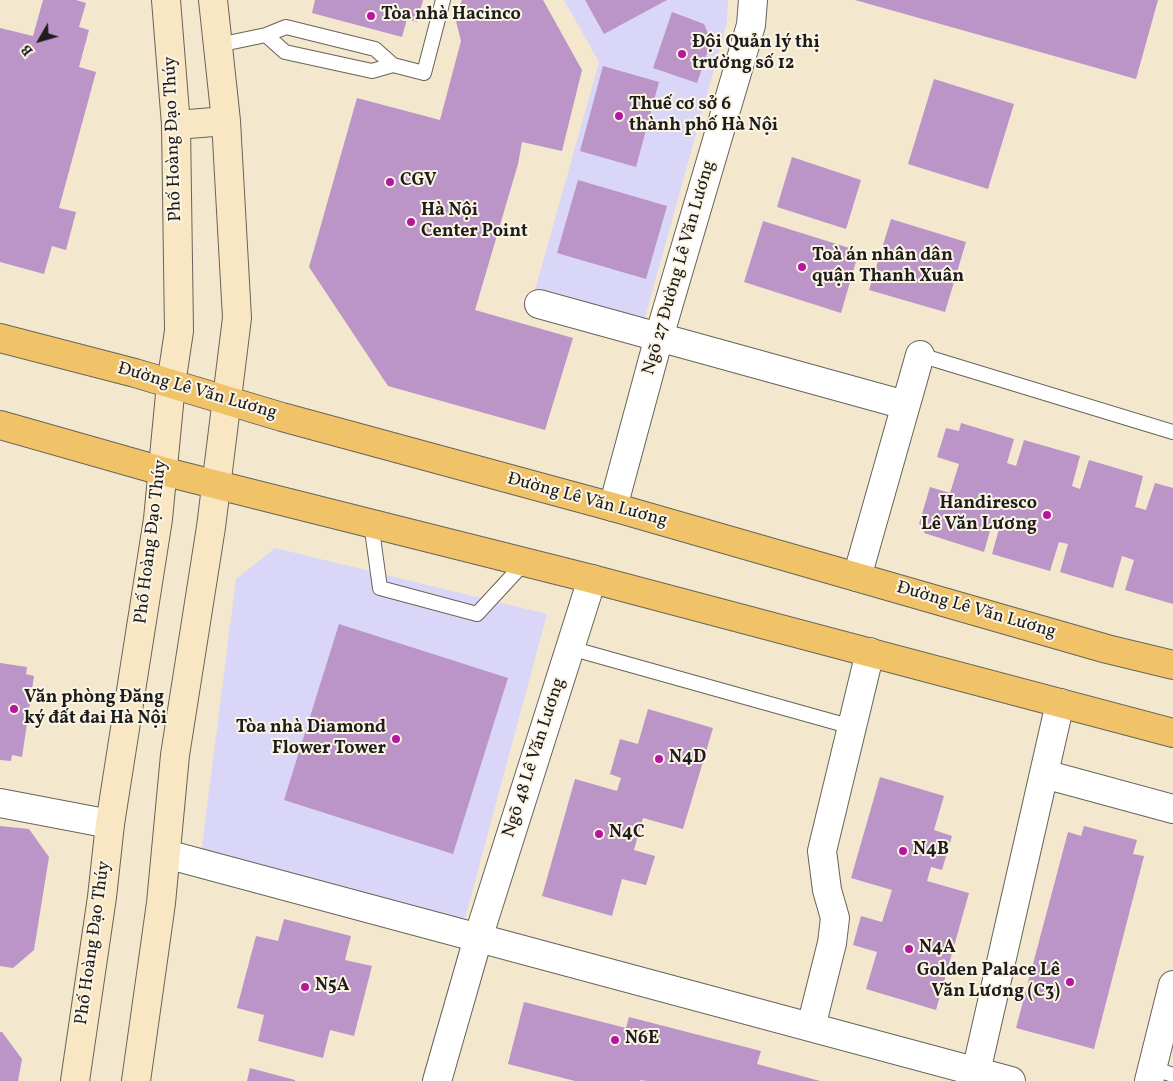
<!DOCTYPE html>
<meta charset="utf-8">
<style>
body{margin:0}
#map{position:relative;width:1173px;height:1081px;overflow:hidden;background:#f3e8cd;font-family:Vollkorn,serif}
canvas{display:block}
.north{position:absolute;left:15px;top:15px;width:50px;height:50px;-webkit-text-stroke:4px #fcf5e5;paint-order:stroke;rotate:232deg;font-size:14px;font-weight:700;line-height:20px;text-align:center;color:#1c1c1c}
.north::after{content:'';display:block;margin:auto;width:18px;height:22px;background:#1c1c1c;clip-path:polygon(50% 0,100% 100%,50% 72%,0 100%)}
</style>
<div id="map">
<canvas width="1173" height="1081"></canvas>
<div class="north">B</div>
</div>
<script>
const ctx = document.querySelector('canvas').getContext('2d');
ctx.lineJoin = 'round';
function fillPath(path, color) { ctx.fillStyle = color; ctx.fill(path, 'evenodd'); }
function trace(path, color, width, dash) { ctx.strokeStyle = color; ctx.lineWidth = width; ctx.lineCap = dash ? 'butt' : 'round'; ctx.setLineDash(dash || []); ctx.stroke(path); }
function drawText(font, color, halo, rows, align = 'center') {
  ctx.font = font + ' Vollkorn,serif'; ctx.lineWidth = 4; ctx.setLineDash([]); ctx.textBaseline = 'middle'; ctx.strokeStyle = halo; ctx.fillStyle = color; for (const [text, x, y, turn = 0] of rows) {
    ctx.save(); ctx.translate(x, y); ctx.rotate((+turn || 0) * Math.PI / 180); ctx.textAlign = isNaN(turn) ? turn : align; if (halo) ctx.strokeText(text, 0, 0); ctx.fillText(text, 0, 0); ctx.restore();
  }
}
fillPath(new Path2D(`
 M 564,0 L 728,0 L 727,22 L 644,321 L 535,290 L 599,62 Z
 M 275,548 L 547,614 L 464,922 L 201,854 L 236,579 Z`), '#dad6f7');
fillPath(new Path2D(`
 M 43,0 L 76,0 L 86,3 L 79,27 L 89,30 L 79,67 L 96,72 L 59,208 L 76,212 L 66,250 L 52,246 L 44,274 L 0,262 L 0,28 L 33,36 Z
 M 315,0 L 423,0 L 417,22 L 407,19 L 402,37 L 312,13 Z
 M 462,0 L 543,0 L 582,70 L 562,151 L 522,142 L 518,164 L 475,310 L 573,338 L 545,430 L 388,386 L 309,267 L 357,98 L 440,120 L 461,41 L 456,21 L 459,7 Z
 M 585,0 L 667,0 L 604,34 Z
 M 855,0 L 1158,0 L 1136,79 Z
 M 672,12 L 704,24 L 711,41 L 697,83 L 653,68 Z
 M 603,66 L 659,82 L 636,167 L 580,151 Z
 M 934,79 L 1014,104 L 988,189 L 908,164 Z
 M 792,157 L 861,180 L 846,229 L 777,207 Z
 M 578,180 L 667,206 L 646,279 L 557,253 Z
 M 891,219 L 966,242 L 945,312 L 869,290 Z
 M 763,221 L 859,251 L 841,313 L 744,282 Z
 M 961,423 L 1014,439 L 1007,463 L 1016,466 L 1024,440 L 1080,456 L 1072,486 L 1080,489 L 1089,460 L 1143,476 L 1135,507 L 1146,510 L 1155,483 L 1173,488 L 1173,604 L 1125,590 L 1134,560 L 1122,556 L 1113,588 L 1060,572 L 1068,544 L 1059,542 L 1050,571 L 992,554 L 1001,522 L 993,520 L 984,552 L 924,533 L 926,527 L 919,524 L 930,487 L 950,493 L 959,464 L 937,457 L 946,428 L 959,431 Z
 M 339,624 L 508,678 L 453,854 L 284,800 Z
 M 0,663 L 27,667 L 26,674 L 34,676 L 22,757 L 12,755 L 11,761 L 0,760 Z
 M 648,709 L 713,728 L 683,829 L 643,818 L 634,850 L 655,856 L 646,885 L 622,879 L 612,916 L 542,896 L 575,779 L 617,791 L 621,778 L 610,774 L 620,739 L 638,744 Z
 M 880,777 L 944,796 L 934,830 L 952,836 L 942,870 L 931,867 L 927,881 L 969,893 L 936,1010 L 866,989 L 877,952 L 853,945 L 861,916 L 882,922 L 892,890 L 851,878 Z
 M 0,826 L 29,829 L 49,857 L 34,950 L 13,968 L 0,966 Z
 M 1084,826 L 1137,840 L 1133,854 L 1144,856 L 1094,1049 L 1016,1028 L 1068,832 L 1081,836 Z
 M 284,919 L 351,936 L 345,960 L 372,966 L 354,1036 L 330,1030 L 323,1058 L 258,1041 L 264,1015 L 237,1008 L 256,936 L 278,941 Z
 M 524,1002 L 626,1028 L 629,1017 L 761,1051 L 757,1064 L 820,1081 L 646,1081 L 641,1080 L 640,1081 L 575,1081 L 508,1064 Z
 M 0,1032 L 2,1032 L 22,1059 L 18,1081 L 0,1081 Z
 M 250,1068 L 295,1080 L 295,1081 L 247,1081 Z`), '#bb94c8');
const service = new Path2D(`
 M 266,35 L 285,52 L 372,71 L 393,65
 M 218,45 L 266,35 L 286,27 L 375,49 L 393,65 L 424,73 L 443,0
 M 920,355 L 1173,432
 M 371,523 L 380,588 L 477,614 L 525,562
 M 570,648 L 852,727
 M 1152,1068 L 1173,1075`);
const minor = new Path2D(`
 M 539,304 L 905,405
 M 613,507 L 659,337 L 751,25 L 753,0
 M 857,577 L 920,355
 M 1044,774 L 1173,809
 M 0,803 L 110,824
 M 166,854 L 1011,1081
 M 811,1027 L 832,943 L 835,918 L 827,890 L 822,851 L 870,652
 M 976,1072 L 1060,703
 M 437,1081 L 478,938 L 592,579
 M 1149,1081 L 1173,985`);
const secondary = new Path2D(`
 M 176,125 L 226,121
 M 75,1081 L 102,897 L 110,824 L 158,519 L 171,384 L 179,331 L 176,125 L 166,0
 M 136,1081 L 161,903 L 175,755 L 211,527 L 237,318 L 226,121 L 213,0`);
const primary = new Path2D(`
 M 0,338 L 135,373 L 282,417 L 613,507 L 1107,649 L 1173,665
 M 0,425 L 162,471 L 592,579 L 1173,733`);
trace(service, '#67635a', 16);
trace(minor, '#67635a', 30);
trace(secondary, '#67635a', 30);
trace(primary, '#67635a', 30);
trace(service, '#fff', 14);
trace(minor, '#fff', 28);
trace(secondary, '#f9e7c3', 28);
trace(primary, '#f0c369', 28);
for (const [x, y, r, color] of [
 [371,16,5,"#b5179e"],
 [682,54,5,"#b5179e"],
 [619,116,5,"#b5179e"],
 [390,182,5,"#b5179e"],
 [411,222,5,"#b5179e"],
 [802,267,5,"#b5179e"],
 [1047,515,5,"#b5179e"],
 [14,709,5,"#b5179e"],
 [396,739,5,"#b5179e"],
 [659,759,5,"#b5179e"],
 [599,834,5,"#b5179e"],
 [903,851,5,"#b5179e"],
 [909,949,5,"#b5179e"],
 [1070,982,5,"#b5179e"],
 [305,987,5,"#b5179e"],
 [615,1040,5,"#b5179e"]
]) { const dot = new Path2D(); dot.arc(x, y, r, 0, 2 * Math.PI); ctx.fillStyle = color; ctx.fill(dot); trace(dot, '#fcf5e5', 2); }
drawText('bold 18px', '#1c1c1c', '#fcf5e5', [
 ["Tòa nhà Hacinco",381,16],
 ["Đội Quản lý thị",692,44],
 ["trường số 12",692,65],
 ["Thuế cơ sở 6",629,106],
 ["thành phố Hà Nội",629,127],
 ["CGV",400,182],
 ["Hà Nội",421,212],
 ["Center Point",421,233],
 ["Toà án nhân dân",812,257],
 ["quận Thanh Xuân",812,278],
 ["Handiresco",1037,505,"right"],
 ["Lê Văn Lương",1037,526,"right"],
 ["Văn phòng Đăng",24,699],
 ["ký đất đai Hà Nội",24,720],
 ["Tòa nhà Diamond",386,729,"right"],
 ["Flower Tower",386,750,"right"],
 ["N4D",669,759],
 ["N4C",609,834],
 ["N4B",913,851],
 ["N4A",919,949],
 ["Golden Palace Lê",1060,972,"right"],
 ["Văn Lương (C3)",1060,993,"right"],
 ["N5A",315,987],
 ["N6E",625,1040]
], 'left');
drawText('18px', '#1c1c1c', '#fcf5e5', [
 ["Phố Hoàng Đạo Thúy",174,139,-92],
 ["Ngõ 27 Đường Lê Văn Lương",680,268,-74],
 ["Đường Lê Văn Lương",197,392,16],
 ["Đường Lê Văn Lương",587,501,15],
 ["Phố Hoàng Đạo Thúy",152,542,-83],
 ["Đường Lê Văn Lương",976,611,16],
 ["Ngõ 48 Lê Văn Lương",535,758,-72],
 ["Phố Hoàng Đạo Thúy",94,943,-82]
]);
</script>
